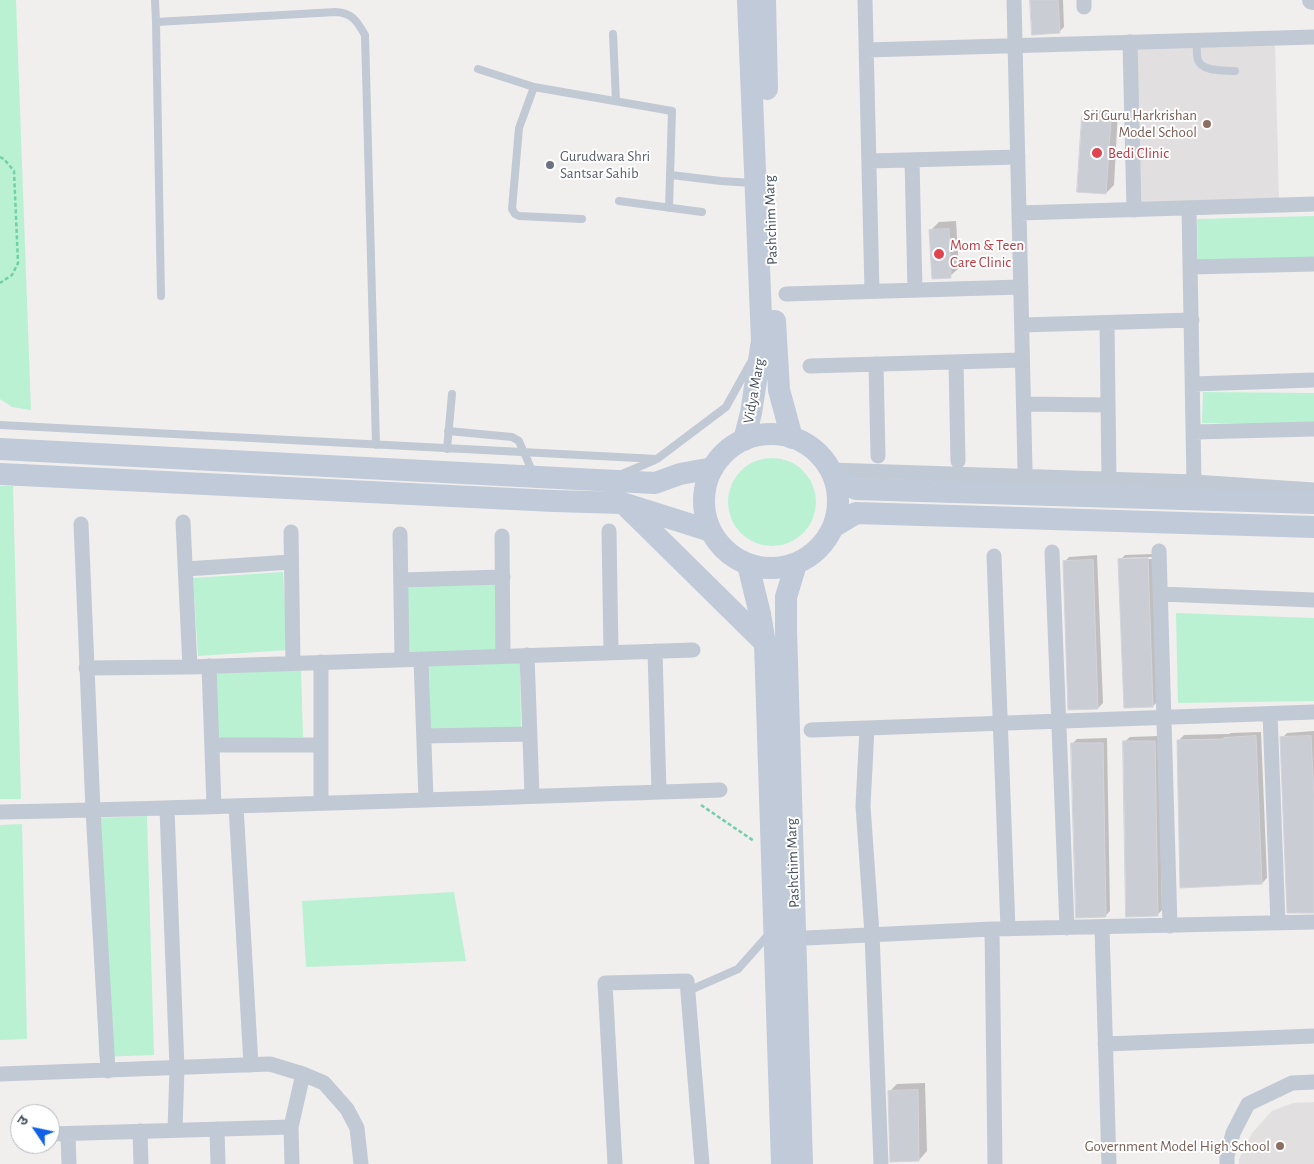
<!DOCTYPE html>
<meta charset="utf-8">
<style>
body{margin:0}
#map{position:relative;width:1314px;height:1164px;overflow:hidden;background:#f1eeee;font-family:"Alegreya Sans","Noto Sans Devanagari",sans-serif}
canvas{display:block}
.north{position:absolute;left:10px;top:1104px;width:50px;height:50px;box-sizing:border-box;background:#fff;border:1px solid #b5b9be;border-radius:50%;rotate:304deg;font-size:14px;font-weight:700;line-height:20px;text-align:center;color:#45505c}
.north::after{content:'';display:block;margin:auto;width:18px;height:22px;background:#1061e8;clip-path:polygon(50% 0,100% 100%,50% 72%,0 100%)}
</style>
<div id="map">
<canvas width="1314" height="1164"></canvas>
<div class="north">उ</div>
</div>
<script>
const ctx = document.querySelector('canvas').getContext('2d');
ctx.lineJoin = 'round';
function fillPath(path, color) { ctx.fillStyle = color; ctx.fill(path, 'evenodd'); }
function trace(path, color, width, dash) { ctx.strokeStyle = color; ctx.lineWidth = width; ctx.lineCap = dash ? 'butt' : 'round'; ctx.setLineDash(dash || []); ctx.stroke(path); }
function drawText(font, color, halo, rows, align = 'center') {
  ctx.font = font + ' "Alegreya Sans",sans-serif'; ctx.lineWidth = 4; ctx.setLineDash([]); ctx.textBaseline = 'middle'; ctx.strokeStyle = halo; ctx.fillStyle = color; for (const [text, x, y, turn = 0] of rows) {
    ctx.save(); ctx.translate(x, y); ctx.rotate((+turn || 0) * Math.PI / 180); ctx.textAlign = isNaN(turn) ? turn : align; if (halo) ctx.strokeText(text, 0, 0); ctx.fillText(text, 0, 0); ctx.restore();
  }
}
fillPath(new Path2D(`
 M 1275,42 L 1279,200 L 1140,204 L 1135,47 Z
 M 1314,1102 L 1314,1164 L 1239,1164 L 1239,1159 L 1252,1133 L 1272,1111 L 1293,1103 Z`), '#e2dfe0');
fillPath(new Path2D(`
 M 0,0 L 16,0 L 31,410 L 12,407 L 0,399 Z
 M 1314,216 L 1314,257 L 1198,261 L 1197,219 Z
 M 1203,392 L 1314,393 L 1314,424 L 1202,423 Z
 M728 502a44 44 0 1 1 88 0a44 44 0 1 1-88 0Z
 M 0,486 L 13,486 L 21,799 L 0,799 Z
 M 283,572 L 288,650 L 198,656 L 193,578 Z
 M 497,581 L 499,652 L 409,654 L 407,584 Z
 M 1176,613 L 1314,618 L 1314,701 L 1178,703 Z
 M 520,662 L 521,729 L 430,731 L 429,664 Z
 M 301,669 L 303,737 L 216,740 L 215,672 Z
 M 147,816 L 154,1055 L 99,1057 L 92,818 Z
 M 22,824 L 27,1039 L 0,1040 L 0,825 Z
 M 454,892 L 466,961 L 306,967 L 302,901 Z`), '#baf1d3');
fillPath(new Path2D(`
 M 1031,0 L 1063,0 L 1064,27 L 1059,32 Z
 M 1091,110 L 1118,111 L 1114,185 L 1106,193 L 1083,118 Z
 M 956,221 L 959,268 L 950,276 L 931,230 L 939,222 Z
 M 1153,554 L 1153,557 L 1123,558 L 1123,560 L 1153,559 L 1158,701 L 1153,706 L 1120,560 L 1125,555 Z
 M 1097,555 L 1103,703 L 1098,708 L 1064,562 L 1069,557 Z
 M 1314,731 L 1314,912 L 1282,738 L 1287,733 Z
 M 1261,732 L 1267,878 L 1262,883 L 1179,740 L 1184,735 L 1229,734 L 1231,733 Z
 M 1159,736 L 1162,910 L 1157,915 L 1124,742 L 1130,737 Z
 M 1107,738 L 1110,911 L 1105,916 L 1072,744 L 1077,739 Z
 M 925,1083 L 927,1151 L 919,1160 L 889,1092 L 897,1084 Z`), '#0003');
const building = new Path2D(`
 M 1030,0 L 1058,0 L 1060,33 L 1032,35 Z
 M 1082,117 L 1111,119 L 1106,194 L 1077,192 Z
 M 949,229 L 951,278 L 932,279 L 929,230 Z
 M 1148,558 L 1153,707 L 1124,708 L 1118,559 Z
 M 1093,560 L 1098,709 L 1068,710 L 1063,561 Z
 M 1256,736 L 1262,884 L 1180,888 L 1177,740 L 1224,739 L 1224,738 Z
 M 1311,736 L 1314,797 L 1314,913 L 1287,913 L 1280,737 Z
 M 1123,741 L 1155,741 L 1158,916 L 1126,917 Z
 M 1071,743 L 1103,743 L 1106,917 L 1076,918 Z
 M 918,1090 L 919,1161 L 890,1162 L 888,1091 Z`);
fillPath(building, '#cacdd3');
trace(building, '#d2d4da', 1);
trace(new Path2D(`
 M 0,157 L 4,159 L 14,171 L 18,263 L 12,275 L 0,283
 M 701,805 L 754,841`), '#70d0a7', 2.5, [4, 2.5]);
trace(new Path2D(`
 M 155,0 L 156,22 L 336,12 C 352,13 357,21 365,35 L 376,445
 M 156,22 L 161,296
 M 613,34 L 616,101
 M 1197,40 C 1197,46 1196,54 1198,60 C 1202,72 1224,70 1235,71
 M 478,69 L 534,87 L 672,111 L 669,208
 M 534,87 L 519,128 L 512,209 L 515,214 L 519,216 L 582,219
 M 671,175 L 721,181 L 753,183
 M 619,201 L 702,212
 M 0,425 L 657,459 L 726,407 L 751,362
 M 448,431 L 512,437 L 519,441 C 523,452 530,462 532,474
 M 447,449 L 452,394
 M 622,474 L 655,460
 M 688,991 L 738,969 L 770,933`), '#c1c9d4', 8);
trace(new Path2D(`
 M 865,0 L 872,291
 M 1014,0 L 1025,468
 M 1084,7 L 1084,0
 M 1130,42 L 1134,210
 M 866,50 L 1314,37
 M 912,160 L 915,290
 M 869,161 L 1018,157
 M 1189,208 L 1194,482
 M 1019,213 L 1314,204
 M 1191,267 L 1314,264
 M 786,294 L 1021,287
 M 1107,323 L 1109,479
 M 1022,325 L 1192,320
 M 956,362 L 958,461
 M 876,364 L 878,456
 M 810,366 L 1022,360
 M 1193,384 L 1314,380
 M 1024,404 L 1108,405
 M 1194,432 L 1314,429
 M 830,470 L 1194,482 L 1314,490
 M 183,522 L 190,667
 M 81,524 L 93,810 L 108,1071
 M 609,531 L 611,652
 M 291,532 L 293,663
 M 400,534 L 402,659
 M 502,536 L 503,656
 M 1159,551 L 1170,926
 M 1052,552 L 1067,928
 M 994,556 L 1008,929
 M 186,569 L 291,562
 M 401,580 L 503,577
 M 1160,594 L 1314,600
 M 655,651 L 659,792
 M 527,655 L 532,795
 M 421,659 L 426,799
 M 209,666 L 214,806
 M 86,668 L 190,667 L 693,650
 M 1270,714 L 1278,923
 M 867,728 L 863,806 L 872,934 L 881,1164
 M 811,730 L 1314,712
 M 424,736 L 530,734
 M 212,745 L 321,745
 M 321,802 L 321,662
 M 236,806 L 251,1065
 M 167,809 L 177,1068 L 175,1130
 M 0,812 C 240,807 480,798 720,790
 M 1102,928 L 1109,1164
 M 992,929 L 995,1164
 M 806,938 L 992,929 L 1314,922
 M 1105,1044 L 1314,1036
 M 0,1074 L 270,1064 L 303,1074 L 324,1083 L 347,1109 L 357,1128 L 361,1164
 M 217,1129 L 218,1164
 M 140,1131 L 141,1164
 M 50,1134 L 291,1127
 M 68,1134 L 69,1164
 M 292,1164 L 291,1127 L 303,1074
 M 615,1164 L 605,983 L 687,981 L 702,1164
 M 1227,1164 L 1227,1156 L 1233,1133 L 1248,1104 L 1292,1083 L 1314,1082`), '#c1c9d4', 15);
trace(new Path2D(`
 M 1312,0 L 1314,0`), '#c1c9d4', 20);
trace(new Path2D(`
 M 765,0 L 767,89
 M 775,321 L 779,390 L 792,438
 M704 501a67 67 0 1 1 134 0a67 67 0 1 1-134 0Z
 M 744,440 L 751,413 L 762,341 L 748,0
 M 0,449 L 655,483 L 680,474 L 713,468
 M 0,474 L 554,501 L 622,503 L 711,531
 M 834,478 L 856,489 L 1314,503
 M 627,507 L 765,643
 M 833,527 L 856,513 L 1314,527
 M 796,564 L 786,597 L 786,629 L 802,1164
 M 748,565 L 760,614 L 765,643 L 782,1164`), '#c0cad8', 22);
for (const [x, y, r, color] of [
 [1207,124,5,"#8d6e63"],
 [1097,153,6,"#e0444e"],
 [550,165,5,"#6b7280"],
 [939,254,6,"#e0444e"],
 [1280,1146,5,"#8d6e63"]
]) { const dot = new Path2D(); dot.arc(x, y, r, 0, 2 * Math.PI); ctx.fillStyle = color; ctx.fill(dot); trace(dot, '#fff', 2); }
drawText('15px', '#785e54', '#fff', [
 ["Sri Guru Harkrishan",1197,115],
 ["Model School",1197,132],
 ["Government Model High School",1270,1146]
], 'right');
drawText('15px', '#be3a42', '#fff', [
 ["Bedi Clinic",1108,153],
 ["Mom & Teen",950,245],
 ["Care Clinic",950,262]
], 'left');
drawText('15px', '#5b616d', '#fff', [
 ["Gurudwara Shri",560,156],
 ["Santsar Sahib",560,173]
], 'left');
drawText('15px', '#45505c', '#fff', [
 ["Pashchim Marg",771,220,-92],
 ["Vidya Marg",754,391,-80],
 ["Pashchim Marg",793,863,-92]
]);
</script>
